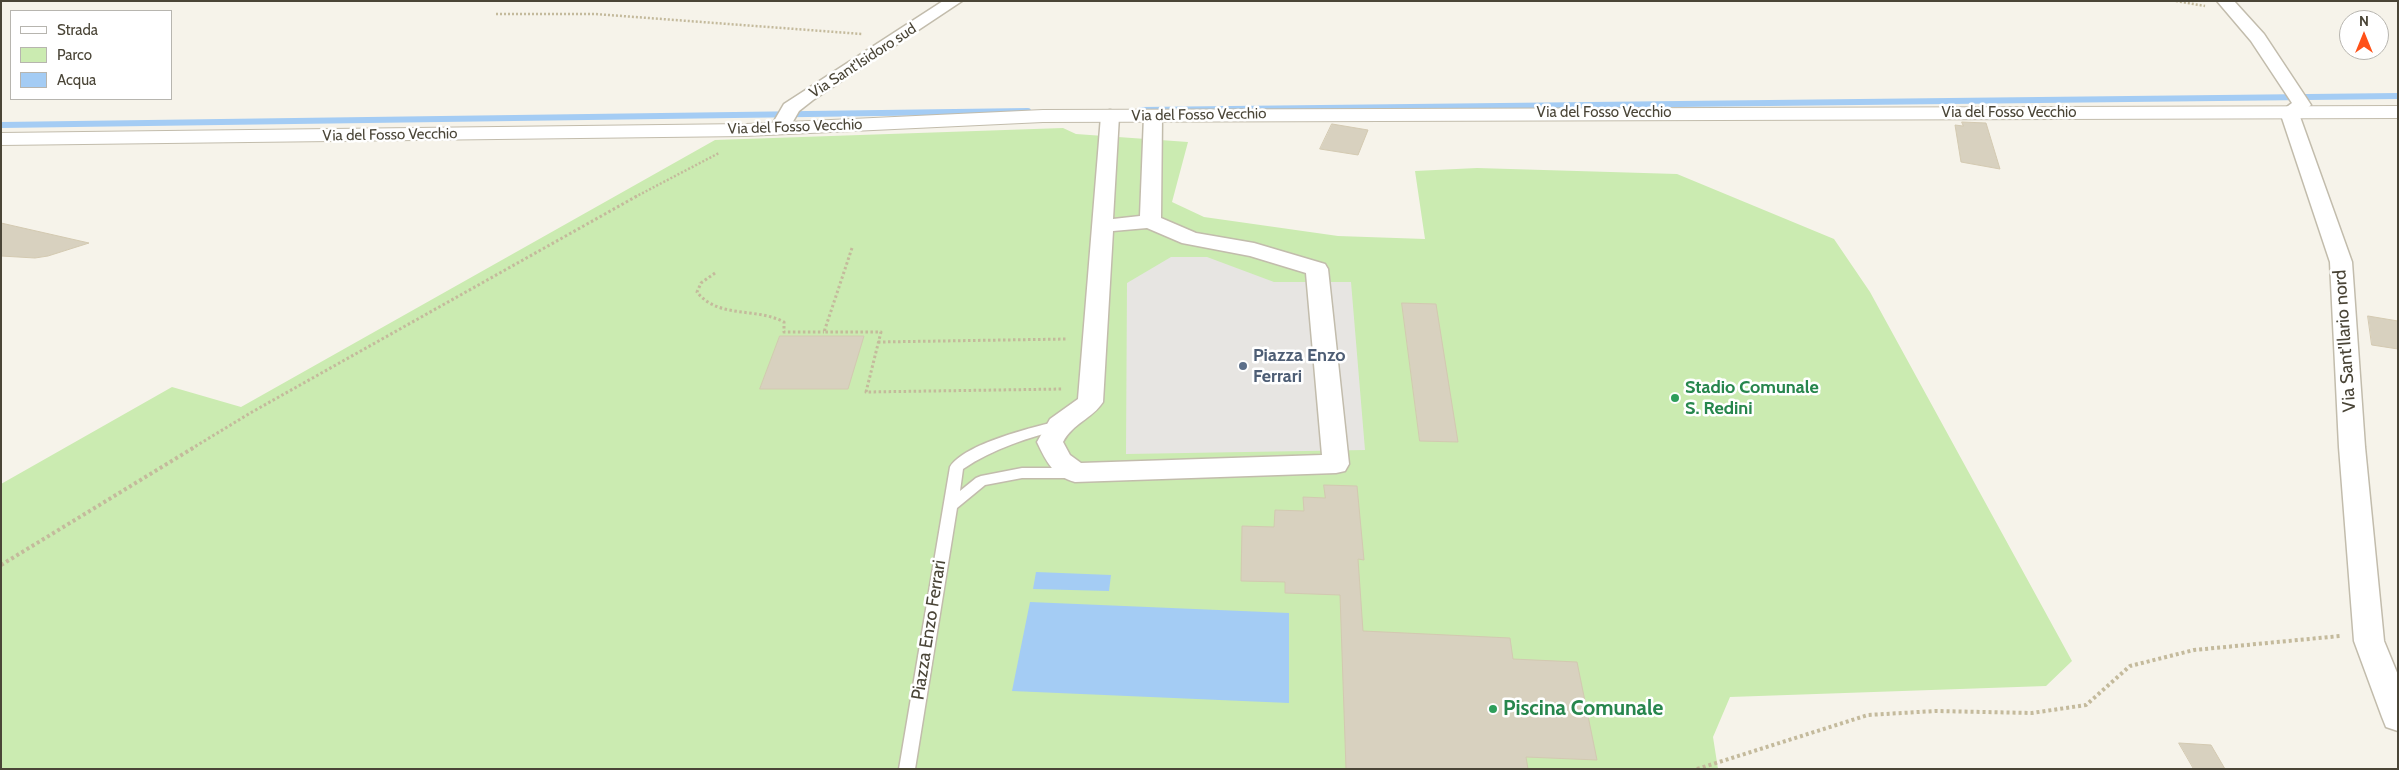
<!DOCTYPE html>
<style>
body{margin:0}
#map{position:relative;width:2399px;height:770px;overflow:hidden;background:#f6f3ea;font-family:Cabin,sans-serif}
canvas{display:block}
.frame{position:absolute;inset:0;border:2px solid #4a4537;pointer-events:none}
.legend{position:absolute;left:10px;top:10px;width:162px;height:90px;box-sizing:border-box;background:#fff;border:1px solid #b7b5af;margin:0;padding:6px 9px;list-style:none;font-size:15px;color:#4a4537}
.legend li{display:flex;align-items:center;gap:10px;height:25px}
.legend b{width:25px;border:1px solid #b7b5af}
.north{position:absolute;left:2339px;top:10px;width:50px;height:50px;box-sizing:border-box;background:#fff;border:1px solid #b7b5af;border-radius:50%;rotate:0deg;font-size:14px;font-weight:700;line-height:20px;text-align:center;color:#4a4537}
.north::after{content:'';display:block;margin:auto;width:18px;height:22px;background:#ff5118;clip-path:polygon(50% 0,100% 100%,50% 72%,0 100%)}
</style>
<div id="map">
<canvas width="2399" height="770"></canvas>
<div class="frame"></div>
<ul class="legend">
<li><b style="height:6px;background:#fff"></b>Strada</li>
<li><b style="height:14px;background:#cbebb1"></b>Parco</li>
<li><b style="height:14px;background:#a4ccf4"></b>Acqua</li>
</ul>
<div class="north">N</div>
</div>
<script>
const ctx = document.querySelector('canvas').getContext('2d');
ctx.lineJoin = 'round';
function fillPath(path, color) { ctx.fillStyle = color; ctx.fill(path, 'evenodd'); }
function trace(path, color, width, dash) { ctx.strokeStyle = color; ctx.lineWidth = width; ctx.lineCap = dash ? 'butt' : 'round'; ctx.setLineDash(dash || []); ctx.stroke(path); }
function drawText(font, color, halo, rows, align = 'center') {
  ctx.font = font + ' Cabin,sans-serif'; ctx.lineWidth = 5; ctx.setLineDash([]); ctx.textBaseline = 'middle'; ctx.strokeStyle = halo; ctx.fillStyle = color; for (const [text, x, y, turn = 0] of rows) {
    ctx.save(); ctx.translate(x, y); ctx.rotate((+turn || 0) * Math.PI / 180); ctx.textAlign = isNaN(turn) ? turn : align; if (halo) ctx.strokeText(text, 0, 0); ctx.fillText(text, 0, 0); ctx.restore();
  }
}
fillPath(new Path2D(`
 M 1063,128 L 1076,134 L 1188,142 L 1172,202 L 1204,217 L 1338,236 L 1425,239 L 1415,171 L 1477,168 L 1677,174 L 1834,239 L 1870,292 L 2072,661 L 2046,686 L 1730,697 L 1713,737 L 1718,769 L 1,769 L 1,484 L 172,387 L 241,407 L 715,140 Z`), '#cbebb1');
fillPath(new Path2D(`
 M 1171,257 L 1207,257 L 1274,282 L 1351,282 L 1365,450 L 1126,454 L 1127,283 Z`), '#e7e5e2');
fillPath(new Path2D(`
 M 1036,572 L 1111,575 L 1109,591 L 1033,589 Z
 M 1030,602 L 1289,613 L 1289,703 L 1012,691 Z`), '#a4ccf4');
trace(new Path2D(`
 M 1141,110 L 2398,96
 M 1,125 L 1028,111`), '#a4ccf4', 6);
const building = new Path2D(`
 M 1962,122 L 1986,123 L 2000,169 L 1961,162 L 1955,125 L 1963,126 Z
 M 1332,124 L 1368,130 L 1358,155 L 1320,149 Z
 M 1,223 L 89,243 L 48,256 L 35,258 L 1,256 Z
 M 1402,303 L 1436,304 L 1458,442 L 1420,441 Z
 M 2368,316 L 2398,321 L 2398,349 L 2372,345 Z
 M 780,336 L 864,336 L 848,389 L 760,389 Z
 M 1324,485 L 1357,486 L 1364,560 L 1358,559 L 1363,631 L 1510,638 L 1513,659 L 1577,662 L 1597,760 L 1526,757 L 1528,769 L 1346,769 L 1340,595 L 1285,593 L 1285,582 L 1241,581 L 1242,526 L 1274,527 L 1275,510 L 1304,511 L 1303,497 L 1325,498 Z
 M 2179,743 L 2211,745 L 2225,769 L 2194,769 Z`);
fillPath(building, '#d8d1bf');
trace(building, '#d3c9b1', 1);
const service = new Path2D(`
 M 1059,421 L 1064,422 L 1065,425 L 1064,428 C 1028,438 994,448 963,469 L 960,491 L 976,478 L 981,476 L 1022,468 L 1074,468 L 1079,470 L 1081,473 L 1079,476 L 1074,478 L 1022,478 L 985,485 L 957,508 L 915,769 L 899,769 L 950,467 C 964,444 1033,427 1059,421 Z`);
const minor = new Path2D(`
 M 943,1 L 962,1 L 813,100 L 799,111 L 787,132 L 773,132 L 770,128 L 784,104 Z
 M 2217,1 L 2234,1 L 2264,34 L 2311,105 L 2299,114 L 2352,262 L 2365,447 L 2384,641 L 2398,675 L 2398,731 L 2386,727 L 2382,717 L 2354,641 L 2339,447 L 2330,262 L 2280,112 L 2292,103 L 2251,41 Z
 M 1110,110 L 1117,112 L 1119,116 L 1113,219 L 1140,216 L 1144,116 L 1146,112 L 1160,112 L 1162,116 L 1161,218 L 1196,233 L 1254,243 L 1325,264 L 1328,269 L 1349,464 L 1345,471 L 1336,473 L 1075,482 C 1053,476 1046,461 1037,442 L 1050,419 L 1078,399 L 1101,116 L 1103,112 ZM 1147,228 L 1182,243 L 1250,256 L 1306,273 L 1322,455 L 1081,463 L 1070,455 L 1063,442 C 1073,423 1092,419 1103,402 L 1113,231 Z`);
const tertiary = new Path2D(`
 M 2398,106 L 2398,118 L 1043,122 L 746,136 L 1,145 L 1,133 L 746,124 L 1043,110 Z`);
trace(service, '#c2bcac', 3);
trace(minor, '#c2bcac', 3);
trace(tertiary, '#c2bcac', 2);
trace(new Path2D(`
 M 2176,1 L 2205,6
 M 496,14 L 595,14 L 862,34
 M 635,197 L 719,153`), '#c4ba9c', 2.5, [2, 2]);
trace(new Path2D(`
 M 852,248 L 824,332 L 881,332 L 866,392 L 1063,389
 M 715,273 L 701,283 L 697,292 C 718,319 756,307 784,322 L 784,332 L 824,332
 M 878,342 L 1067,339
 M 191,449 L 252,412 L 637,196`), '#c4ba9c', 3, [2.5, 2.5]);
trace(new Path2D(`
 M 1,565 L 193,448
 M 1697,769 L 1868,715 L 1935,711 L 2032,713 L 2086,705 L 2130,666 L 2194,650 L 2340,636`), '#c4ba9c', 4, [3, 3]);
fillPath(service, '#fff');
fillPath(minor, '#fff');
fillPath(tertiary, '#fff');
for (const [x, y, r, color] of [
 [1243,366,5,"#5c6f8a"],
 [1675,398,5,"#2e9e5b"],
 [1493,709,5,"#2e9e5b"]
]) { const dot = new Path2D(); dot.arc(x, y, r, 0, 2 * Math.PI); ctx.fillStyle = color; ctx.fill(dot); trace(dot, '#fff', 2); }
drawText('15px', '#4a4537', '#fff', [
 ["Via Sant'Isidoro sud",863,61,-33],
 ["Via del Fosso Vecchio",1604,113],
 ["Via del Fosso Vecchio",2009,113],
 ["Via del Fosso Vecchio",1199,115,-1],
 ["Via del Fosso Vecchio",795,127,-2],
 ["Via del Fosso Vecchio",390,135,-1]
]);
drawText('18px', '#4a4537', '#fff', [
 ["Via Sant'Ilario nord",2345,341,-94],
 ["Piazza Enzo Ferrari",929,630,-81]
]);
drawText('bold 18px', '#4e5e75', '#fff', [
 ["Piazza Enzo",1253,356],
 ["Ferrari",1253,377]
], 'left');
drawText('bold 18px', '#27864d', '#fff', [
 ["Stadio Comunale",1685,388],
 ["S. Redini",1685,409]
], 'left');
drawText('bold 21px', '#27864d', '#fff', [
 ["Piscina Comunale",1503,709]
], 'left');
</script>
